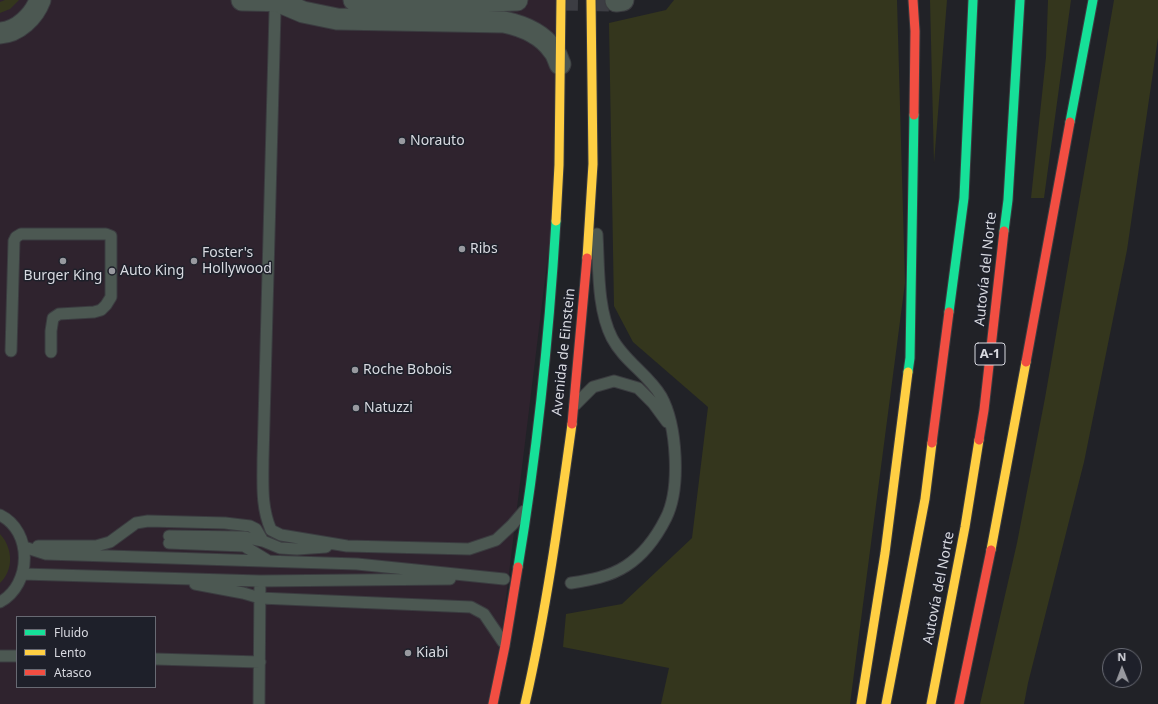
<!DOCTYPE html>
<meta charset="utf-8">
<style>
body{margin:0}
#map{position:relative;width:1158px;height:704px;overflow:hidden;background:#212227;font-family:"Noto Sans",sans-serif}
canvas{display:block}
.legend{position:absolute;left:16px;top:616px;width:140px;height:72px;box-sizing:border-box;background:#1e202a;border:1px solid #686a73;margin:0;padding:5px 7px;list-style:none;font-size:12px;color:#d8d9e0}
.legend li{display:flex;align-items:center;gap:8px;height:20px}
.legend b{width:20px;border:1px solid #686a73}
.north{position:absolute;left:1102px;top:648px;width:40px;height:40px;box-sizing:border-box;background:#1e202a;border:1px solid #686a73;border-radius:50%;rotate:359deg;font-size:11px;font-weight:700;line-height:16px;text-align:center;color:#d8d9e0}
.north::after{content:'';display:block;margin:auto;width:14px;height:18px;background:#98999f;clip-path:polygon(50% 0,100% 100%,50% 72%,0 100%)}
</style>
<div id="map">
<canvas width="1158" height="704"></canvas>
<ul class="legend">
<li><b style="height:5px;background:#16e098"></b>Fluido</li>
<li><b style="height:5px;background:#ffcf43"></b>Lento</li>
<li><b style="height:5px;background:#f24e42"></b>Atasco</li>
</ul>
<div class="north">N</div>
</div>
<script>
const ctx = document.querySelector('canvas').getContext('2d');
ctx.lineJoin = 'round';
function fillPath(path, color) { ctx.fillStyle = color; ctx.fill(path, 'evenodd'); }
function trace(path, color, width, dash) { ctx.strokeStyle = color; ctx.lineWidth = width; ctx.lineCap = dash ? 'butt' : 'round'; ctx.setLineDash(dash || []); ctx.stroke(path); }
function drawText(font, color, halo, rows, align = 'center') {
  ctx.font = font + ' "Noto Sans",sans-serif'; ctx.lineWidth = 3; ctx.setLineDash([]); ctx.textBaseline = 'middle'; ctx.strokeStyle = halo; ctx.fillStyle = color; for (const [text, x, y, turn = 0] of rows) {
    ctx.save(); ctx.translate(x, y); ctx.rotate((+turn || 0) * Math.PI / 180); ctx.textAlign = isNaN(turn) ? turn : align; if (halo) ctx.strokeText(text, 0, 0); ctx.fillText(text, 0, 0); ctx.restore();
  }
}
fillPath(new Path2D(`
 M 0,0 L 561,0 L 559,165 L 493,704 L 0,704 ZM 17,617 L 155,617 L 155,687 L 17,687 Z`), '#2f232e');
fillPath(new Path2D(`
 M 5,0 L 19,0 L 10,9 L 0,13 L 0,2 Z
 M 674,0 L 897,0 L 905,283 L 850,704 L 661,704 L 669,668 L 563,647 L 566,614 L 622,604 L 692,538 L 708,407 L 633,342 L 614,306 L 609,23 L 666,10 Z
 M 930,0 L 947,0 L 934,163 Z
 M 1048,0 L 1071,0 L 1044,198 L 1031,198 L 1046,57 Z
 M 1114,0 L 1158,0 L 1158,38 L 1127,250 L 1084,462 L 1028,683 L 1024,704 L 980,704 L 1017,543 L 1045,398 Z
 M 0,534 C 13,548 14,570 0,583 Z`), '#34361d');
trace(new Path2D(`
 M 557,0 L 616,1`), '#3c3d43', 21, [21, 10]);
const lane = new Path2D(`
 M 277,1 L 275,12 L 263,459 C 263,484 261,507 271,530 L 281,535 L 347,546 L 469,549 L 496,540 L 512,525 L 524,511
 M 11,351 L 14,241 L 16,237 L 21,234 L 106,234 L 111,236 L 111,297 L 106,305 L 101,310 L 94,312 L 59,314 L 53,318 L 51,331 L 51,352
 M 575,405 L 593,387 L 614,381 L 638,388 L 653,403 L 667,422
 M 0,515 C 33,531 32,585 0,602
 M 169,536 L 244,537 L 263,541 L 280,548 L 297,549 L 326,547
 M 169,543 L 244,546 L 267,560
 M 38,546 L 96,546 L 110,542 L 136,523 L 148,521 L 225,523 L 250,526 L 256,529 L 263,541
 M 24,547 L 46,554 L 357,564 L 504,579
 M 22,574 L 260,581 L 450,579
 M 571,583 C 590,580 609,577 626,566 C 643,555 657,536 666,518 C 681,488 677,425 661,396 C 648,374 624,361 612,338 C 597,309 599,267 597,234
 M 195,584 L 243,593 L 260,598 L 471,607 L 484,614 L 503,642
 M 0,656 L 17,656
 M 155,659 L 260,662
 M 259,704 L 260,581`);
const street = new Path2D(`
 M 242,0 L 292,1
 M 354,0 L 459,2 L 517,0
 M 277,1 L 303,12 L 337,19 L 504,22 C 523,26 542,34 553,50 C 557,54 558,60 560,64
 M 616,1 L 623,0
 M 0,33 C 18,32 34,16 40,0`);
const fast = new Path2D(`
 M 1070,122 L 1093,0
 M 1004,231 L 1008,200 L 1020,0
 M 949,312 L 964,198 L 973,0
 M 908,372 L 910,358 L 914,115
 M 518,567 C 537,453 549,336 556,221`);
const slow = new Path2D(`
 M 556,221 L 559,165 L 561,0
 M 587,258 L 593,164 L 591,0
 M 991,550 L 1026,362
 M 525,704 C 546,612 559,518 572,424
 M 861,704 L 885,553 L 908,372
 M 886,704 L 925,499 L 932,443
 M 931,704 L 965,527 L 979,440`);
const jam = new Path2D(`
 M 913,0 L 915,31 L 914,115
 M 1026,362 L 1070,122
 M 572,424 L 587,258
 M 979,440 L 984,410 L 1004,231
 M 932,443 L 949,312
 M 493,704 L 505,646 L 518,567
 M 959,704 L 991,550`);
trace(lane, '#3b3c40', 13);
trace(street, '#3b3c40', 23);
trace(fast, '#3b3c40', 11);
trace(slow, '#3b3c40', 11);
trace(jam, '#3b3c40', 11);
trace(lane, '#4c5852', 11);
trace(street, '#4c5852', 21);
trace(fast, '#16e098', 9);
trace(slow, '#ffcf43', 9);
trace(jam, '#f24e42', 9);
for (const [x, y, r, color] of [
 [402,141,4,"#98999f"],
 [462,249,4,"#98999f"],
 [63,261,4,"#98999f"],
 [194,261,4,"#98999f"],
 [112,271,4,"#98999f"],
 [355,370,4,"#98999f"],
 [356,408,4,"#98999f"],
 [408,653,4,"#98999f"]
]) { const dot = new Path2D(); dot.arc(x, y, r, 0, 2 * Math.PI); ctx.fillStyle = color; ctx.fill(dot); trace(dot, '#1e202a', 1.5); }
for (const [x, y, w] of [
 [990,354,30]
]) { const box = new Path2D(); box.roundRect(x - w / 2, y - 11, w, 22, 3); ctx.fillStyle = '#1e202a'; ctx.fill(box); trace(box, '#d8d9e0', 1); }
drawText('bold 13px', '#d8d9e0', null, [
 ["A-1",990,354]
]);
drawText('14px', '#d8d9e0', '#1e202a', [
 ["Norauto",410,141],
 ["Ribs",470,249],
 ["Foster's",202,253],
 ["Hollywood",202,269],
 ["Auto King",120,271],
 ["Burger King",63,276,"center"],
 ["Roche Bobois",363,370],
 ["Natuzzi",364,408],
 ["Kiabi",416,653]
], 'left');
drawText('14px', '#d8d9e0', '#1e202a', [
 ["Autovía del Norte",986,269,-84],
 ["Avenida de Einstein",564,352,-84],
 ["Autovía del Norte",939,588,-79]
]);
</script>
